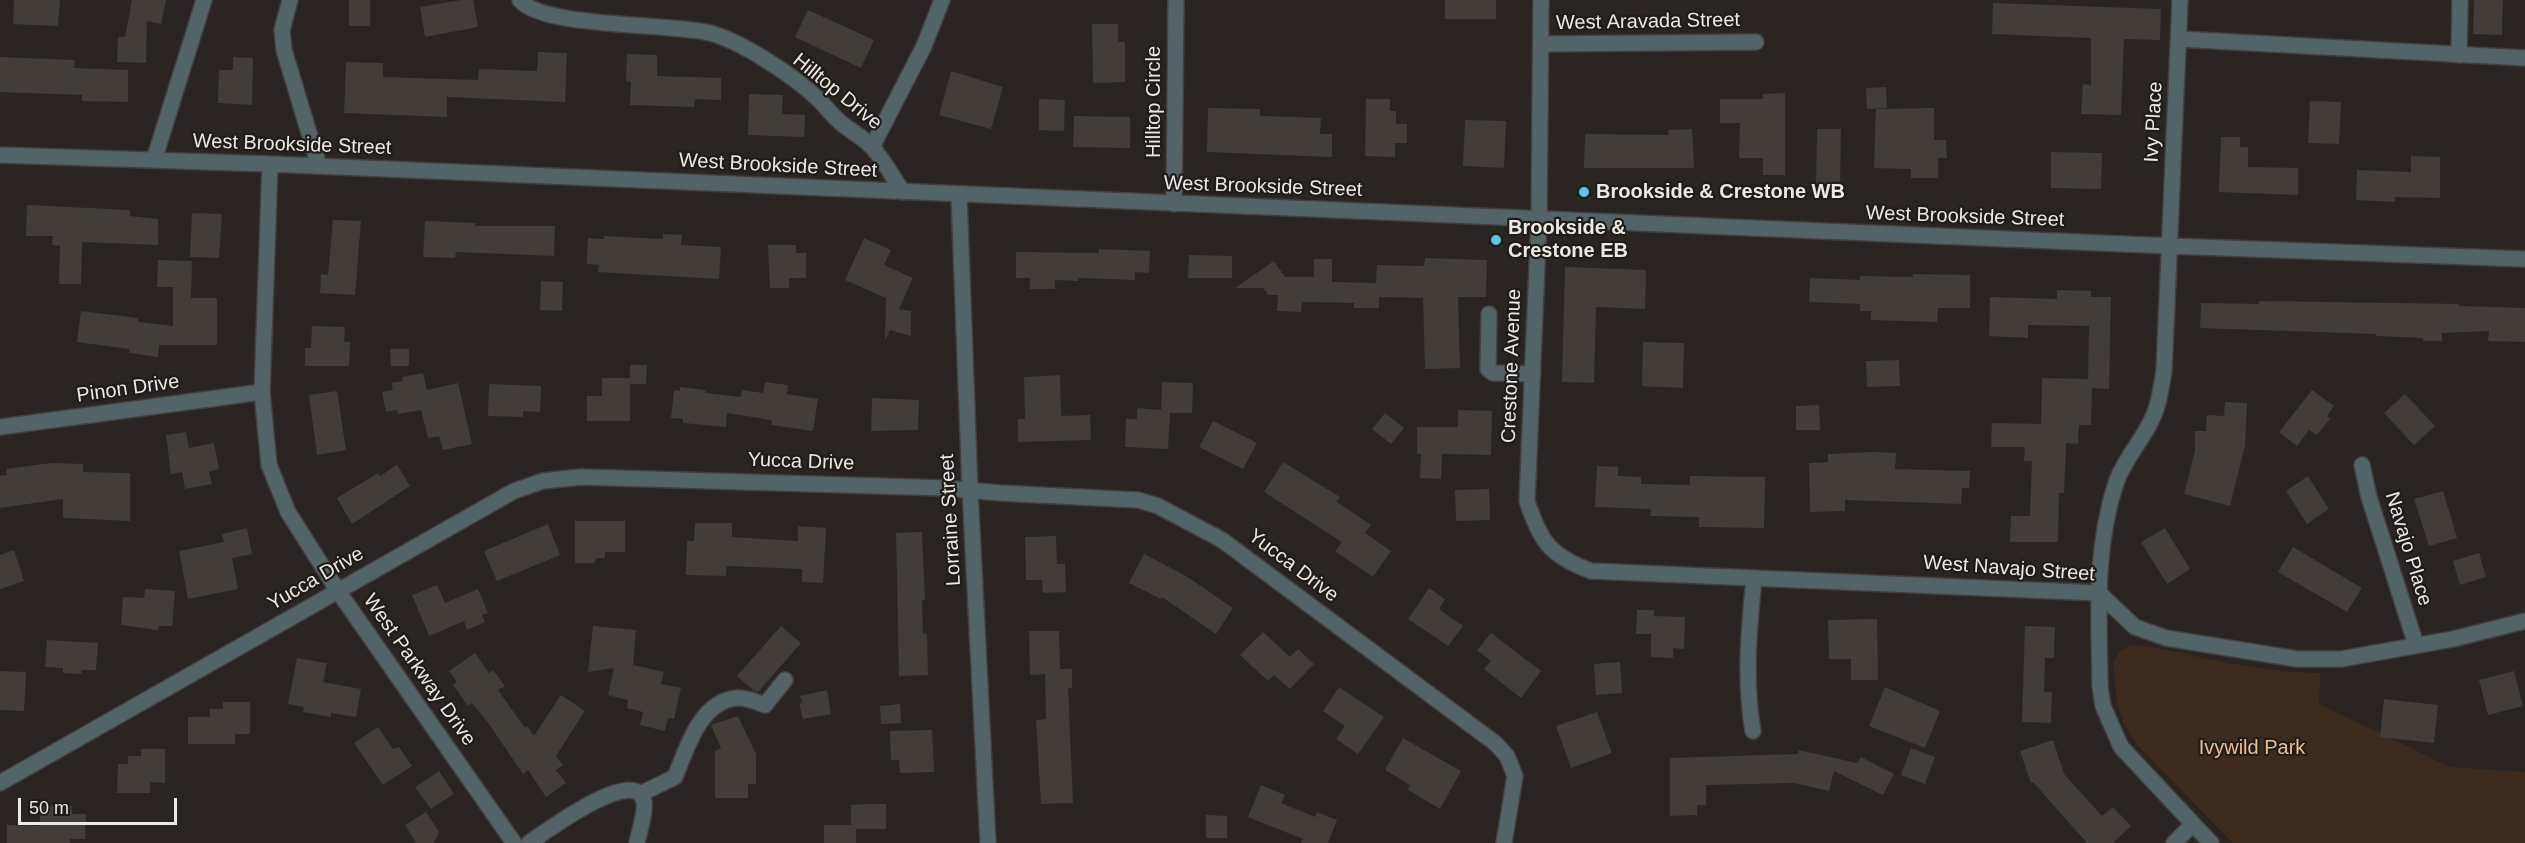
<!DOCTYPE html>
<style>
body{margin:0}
#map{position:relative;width:2525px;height:843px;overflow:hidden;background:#2a2522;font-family:Arial,sans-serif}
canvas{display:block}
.scale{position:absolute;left:18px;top:798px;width:159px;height:27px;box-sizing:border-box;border:3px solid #ebe8e5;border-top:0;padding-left:8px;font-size:18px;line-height:21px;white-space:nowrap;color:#ebe8e5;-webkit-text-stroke:4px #201c18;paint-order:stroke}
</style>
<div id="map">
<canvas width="2525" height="843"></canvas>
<div class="scale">50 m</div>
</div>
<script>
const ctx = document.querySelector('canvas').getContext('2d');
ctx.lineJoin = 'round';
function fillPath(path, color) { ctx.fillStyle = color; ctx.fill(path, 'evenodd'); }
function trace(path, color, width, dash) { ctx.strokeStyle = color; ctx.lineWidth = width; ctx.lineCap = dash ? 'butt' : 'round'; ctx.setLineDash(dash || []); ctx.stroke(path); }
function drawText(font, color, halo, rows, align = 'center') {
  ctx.font = font + ' Arial,sans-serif'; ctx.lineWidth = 4.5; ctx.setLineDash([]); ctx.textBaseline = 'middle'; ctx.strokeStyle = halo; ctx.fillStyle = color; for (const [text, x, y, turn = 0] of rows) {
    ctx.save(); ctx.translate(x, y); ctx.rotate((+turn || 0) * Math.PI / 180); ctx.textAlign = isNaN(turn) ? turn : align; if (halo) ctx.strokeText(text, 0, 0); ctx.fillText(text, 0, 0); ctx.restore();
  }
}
fillPath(new Path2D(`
 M 2130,645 L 2146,646 C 2203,657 2261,673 2320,673 L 2319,704 L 2450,767 L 2525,772 L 2525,843 L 2233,843 L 2139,747 L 2124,724 L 2117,702 L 2113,663 L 2119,652 Z`), '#3d2c1d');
fillPath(new Path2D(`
 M 14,0 L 60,0 L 58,26 L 13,24 Z
 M 132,0 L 166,0 L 161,24 L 147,21 L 146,63 L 117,62 L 118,37 L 125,37 Z
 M 349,0 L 370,0 L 370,26 L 349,26 Z
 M 461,0 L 473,0 L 478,27 L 425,37 L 420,7 Z
 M 1445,0 L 1496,0 L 1496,19 L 1445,19 Z
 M 2474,0 L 2503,0 L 2502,35 L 2473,34 Z
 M 1993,3 L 2161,9 L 2160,40 L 2124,39 L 2121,115 L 2081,114 L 2083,84 L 2091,85 L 2091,38 L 1992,34 Z
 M 808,10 L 874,40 L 861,68 L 795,37 Z
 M 1092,24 L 1118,24 L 1118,42 L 1125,42 L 1125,82 L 1093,83 Z
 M 538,52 L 567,53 L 565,102 L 447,97 L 447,117 L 344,113 L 346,62 L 383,63 L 383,77 L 478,80 L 479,69 L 537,71 Z
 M 627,54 L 657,55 L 657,76 L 721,78 L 721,100 L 695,99 L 694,107 L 630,105 L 631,82 L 626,81 Z
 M 0,57 L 75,60 L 74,68 L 128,70 L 128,102 L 82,101 L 82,95 L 0,92 Z
 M 233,57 L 253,58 L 252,105 L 218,103 L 219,70 L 233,70 Z
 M 951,71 L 1003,87 L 991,129 L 939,115 Z
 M 1886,87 L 1887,108 L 1867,109 L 1866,88 Z
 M 1785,93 L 1785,175 L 1763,175 L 1763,158 L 1739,158 L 1740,123 L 1720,123 L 1720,99 L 1763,99 L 1763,94 Z
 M 749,94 L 783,95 L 782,114 L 805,115 L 804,137 L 748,135 Z
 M 1039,99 L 1065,100 L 1064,131 L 1039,130 Z
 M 1366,99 L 1390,99 L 1390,111 L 1396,111 L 1396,124 L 1407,124 L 1407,143 L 1395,143 L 1395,157 L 1365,156 Z
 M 2310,101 L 2341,102 L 2339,144 L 2308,143 Z
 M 1208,108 L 1260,109 L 1260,116 L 1321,118 L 1320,134 L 1332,134 L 1332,157 L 1207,152 Z
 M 1934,108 L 1934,140 L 1946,140 L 1947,158 L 1938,158 L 1938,178 L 1911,178 L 1911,169 L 1874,168 L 1876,109 Z
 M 1074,116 L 1130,117 L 1130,148 L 1073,147 Z
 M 1465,120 L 1506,121 L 1504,168 L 1463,166 Z
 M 1692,129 L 1694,168 L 1584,168 L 1585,134 L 1669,135 L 1668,130 Z
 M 1817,129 L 1841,129 L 1840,186 L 1816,185 Z
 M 2221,137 L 2240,137 L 2240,147 L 2248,147 L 2248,167 L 2298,168 L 2298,195 L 2219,192 Z
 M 2051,152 L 2102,153 L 2101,189 L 2051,188 Z
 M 2411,156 L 2440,157 L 2440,198 L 2395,197 L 2395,202 L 2356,200 L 2357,170 L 2411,172 Z
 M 27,205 L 130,210 L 130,216 L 158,219 L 158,245 L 82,242 L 81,284 L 59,284 L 60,246 L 52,245 L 53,236 L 26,236 Z
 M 192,213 L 222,214 L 219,258 L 190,257 Z
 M 333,220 L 361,221 L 355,295 L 320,293 L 321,274 L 328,275 Z
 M 425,221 L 475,223 L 475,226 L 555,226 L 554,256 L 456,252 L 455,258 L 423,257 Z
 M 663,234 L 682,235 L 681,245 L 721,247 L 719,279 L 598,272 L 599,265 L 587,264 L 588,238 L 604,239 L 604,236 L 663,239 Z
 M 864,238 L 891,250 L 884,265 L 913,278 L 899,309 L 911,311 L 911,336 L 890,330 L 885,340 L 886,298 L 845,280 Z
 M 768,245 L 796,245 L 796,253 L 806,253 L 806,278 L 789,278 L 789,288 L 770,288 Z
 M 1099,249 L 1150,251 L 1149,273 L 1135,272 L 1135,280 L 1078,278 L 1078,281 L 1055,280 L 1055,289 L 1030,289 L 1030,278 L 1016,278 L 1016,252 L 1099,253 Z
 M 1189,255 L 1232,256 L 1232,278 L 1188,278 Z
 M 1425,258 L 1487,260 L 1486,297 L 1458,297 L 1460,368 L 1425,369 L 1423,298 L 1379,297 L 1379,308 L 1354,308 L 1354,303 L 1302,302 L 1301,312 L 1277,311 L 1278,295 L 1268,295 L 1263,288 L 1235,288 L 1274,261 L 1285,277 L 1314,277 L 1314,259 L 1332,259 L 1332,282 L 1376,283 L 1377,265 L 1424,266 Z
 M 158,260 L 192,261 L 191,298 L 217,298 L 217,345 L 159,345 L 158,357 L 130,353 L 129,349 L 77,342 L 81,311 L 138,318 L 138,322 L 173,326 L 173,287 L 157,287 Z
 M 1565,267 L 1646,270 L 1645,309 L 1596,307 L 1594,383 L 1562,382 Z
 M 1913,274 L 1970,275 L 1970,308 L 1938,308 L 1937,322 L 1871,320 L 1871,311 L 1860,311 L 1860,304 L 1809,302 L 1810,278 L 1860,280 L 1860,276 L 1913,277 Z
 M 541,281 L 563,282 L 562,311 L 540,310 Z
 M 2057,290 L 2091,291 L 2091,297 L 2111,297 L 2109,389 L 2092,388 L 2091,425 L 2079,425 L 2078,444 L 2066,443 L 2064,493 L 2059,493 L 2058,542 L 2010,542 L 2011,516 L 2030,516 L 2032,461 L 2024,461 L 2025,447 L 1991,447 L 1992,423 L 2041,424 L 2042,378 L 2088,379 L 2089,326 L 2028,325 L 2028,338 L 1989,336 L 1990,297 L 2057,299 Z
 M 2259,301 L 2459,304 L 2459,306 L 2525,308 L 2525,342 L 2488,341 L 2489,331 L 2442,333 L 2442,341 L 2423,341 L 2423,338 L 2376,336 L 2376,334 L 2200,328 L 2201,303 L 2259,304 Z
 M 312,326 L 345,327 L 344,342 L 350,342 L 349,366 L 305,366 L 305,348 L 311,348 Z
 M 1643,342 L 1684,343 L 1683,388 L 1642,386 Z
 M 390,349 L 409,349 L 409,366 L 391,366 Z
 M 1899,360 L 1900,386 L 1867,387 L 1866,361 Z
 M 630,365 L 647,365 L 646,384 L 630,384 L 630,421 L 587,421 L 587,396 L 602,396 L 602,378 L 630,378 Z
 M 423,373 L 427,390 L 458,383 L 472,444 L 443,450 L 439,436 L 428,438 L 421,410 L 398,414 L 397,410 L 386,412 L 382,392 L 393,390 L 391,383 L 403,381 L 402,377 Z
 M 1060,375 L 1061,416 L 1090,415 L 1091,440 L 1018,442 L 1018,419 L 1025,419 L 1024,377 Z
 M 765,382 L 788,385 L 787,394 L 818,399 L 813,431 L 771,425 L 772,421 L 760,418 L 727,413 L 726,427 L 683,423 L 683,419 L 671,418 L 674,390 L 680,391 L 680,387 L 706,390 L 705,393 L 741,397 L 742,390 L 763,393 Z
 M 1162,382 L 1193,383 L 1192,413 L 1170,413 L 1168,449 L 1125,447 L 1126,419 L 1137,419 L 1137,408 L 1161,410 Z
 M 489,384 L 541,386 L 540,412 L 523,411 L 523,417 L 488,416 Z
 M 2312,390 L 2334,406 L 2327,416 L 2330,419 L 2317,435 L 2309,430 L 2297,446 L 2279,432 Z
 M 337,391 L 346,450 L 317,455 L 309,395 Z
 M 2405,394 L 2435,426 L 2414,445 L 2384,413 Z
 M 872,398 L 919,400 L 918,430 L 871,431 Z
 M 2225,402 L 2247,403 L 2245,446 L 2230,506 L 2184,494 L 2195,451 L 2195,431 L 2206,431 L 2207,415 L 2224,416 Z
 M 1819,405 L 1820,430 L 1796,430 L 1796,406 Z
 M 1458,410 L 1492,411 L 1491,455 L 1442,454 L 1441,479 L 1420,478 L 1421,454 L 1417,454 L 1417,427 L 1458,427 Z
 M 1385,413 L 1404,428 L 1391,444 L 1372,429 Z
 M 1213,421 L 1257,443 L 1243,469 L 1199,447 Z
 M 186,432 L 189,448 L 214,443 L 219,469 L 209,472 L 212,484 L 185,489 L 182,472 L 171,474 L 166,435 Z
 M 1873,452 L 1896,453 L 1895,469 L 1970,471 L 1969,488 L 1962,488 L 1961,504 L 1845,500 L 1845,511 L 1810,512 L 1809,463 L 1828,462 L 1828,454 Z
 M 1283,462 L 1340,497 L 1337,502 L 1371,525 L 1365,533 L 1391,551 L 1373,577 L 1335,551 L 1342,542 L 1264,492 Z
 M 51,463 L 83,464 L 83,472 L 130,473 L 130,521 L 63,518 L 63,499 L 0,508 L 0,476 L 7,475 L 6,469 Z
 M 397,465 L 410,486 L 352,524 L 337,498 L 378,473 L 380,476 Z
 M 1597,466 L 1618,467 L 1618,476 L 1641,477 L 1641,484 L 1690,485 L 1690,476 L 1765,477 L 1764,528 L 1699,527 L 1699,517 L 1650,516 L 1651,509 L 1595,507 Z
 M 2308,476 L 2329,509 L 2307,524 L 2286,491 Z
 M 1489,489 L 1490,520 L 1456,521 L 1455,490 Z
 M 2443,491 L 2457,538 L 2429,546 L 2414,499 Z
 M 575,521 L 625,521 L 625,552 L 605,552 L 605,558 L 597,558 L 594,563 L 575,563 Z
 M 695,523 L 732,523 L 732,537 L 798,541 L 798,526 L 826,528 L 823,583 L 802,582 L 802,569 L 727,566 L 726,576 L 686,575 L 687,541 L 694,541 Z
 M 548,524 L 560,555 L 497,581 L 484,551 Z
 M 247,528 L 252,554 L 232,558 L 238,589 L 188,599 L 179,551 L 224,542 L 222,534 Z
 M 2165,528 L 2190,569 L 2167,584 L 2141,542 Z
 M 922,532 L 925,600 L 922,600 L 923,634 L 927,633 L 928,675 L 899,676 L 896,533 Z
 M 1056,536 L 1057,564 L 1065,564 L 1066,592 L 1043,593 L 1042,580 L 1026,580 L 1025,537 Z
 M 2293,547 L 2362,588 L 2347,612 L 2278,572 Z
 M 14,550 L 24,581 L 0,589 L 0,555 Z
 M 2479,553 L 2486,577 L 2460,585 L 2453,561 Z
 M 1144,554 L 1186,576 L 1233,608 L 1216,634 L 1162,597 L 1161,599 L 1129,583 Z
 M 437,585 L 445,603 L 478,589 L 488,613 L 482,615 L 485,622 L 467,630 L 464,621 L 429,636 L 412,595 Z
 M 1429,588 L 1445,599 L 1439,609 L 1463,626 L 1448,646 L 1408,619 Z
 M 145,589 L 175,591 L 172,626 L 159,626 L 158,630 L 121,625 L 123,597 L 144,598 Z
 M 1637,610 L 1654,610 L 1654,616 L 1685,617 L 1684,649 L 1673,648 L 1673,658 L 1651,657 L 1651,634 L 1636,634 Z
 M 1877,619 L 1878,680 L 1851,680 L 1851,659 L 1829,659 L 1828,620 Z
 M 593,626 L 636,630 L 633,665 L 664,672 L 661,684 L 681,688 L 674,719 L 668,718 L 665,731 L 640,725 L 643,712 L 627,708 L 628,700 L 608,695 L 614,668 L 588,672 Z
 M 781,626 L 801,643 L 758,692 L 753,690 L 737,676 Z
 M 2025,626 L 2055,627 L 2054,658 L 2045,658 L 2044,692 L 2052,692 L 2051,723 L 2022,722 Z
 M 1029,631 L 1059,631 L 1060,669 L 1072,669 L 1072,688 L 1068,688 L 1073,803 L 1041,804 L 1036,720 L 1046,719 L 1045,674 L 1030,675 Z
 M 1263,632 L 1290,657 L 1298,649 L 1314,664 L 1290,689 L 1274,675 L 1268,681 L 1240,655 Z
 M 1491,633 L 1541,671 L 1521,698 L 1484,669 L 1491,661 L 1477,650 Z
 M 47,640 L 98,643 L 96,670 L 82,670 L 81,674 L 63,673 L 63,668 L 45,667 Z
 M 475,653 L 489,673 L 493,670 L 505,686 L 498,690 L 525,728 L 527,726 L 534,736 L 561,695 L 585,711 L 556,756 L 563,765 L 556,770 L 566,783 L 546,797 L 528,770 L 523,774 L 489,724 L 472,703 L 468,706 L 453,685 L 457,682 L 449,671 Z
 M 297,658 L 327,663 L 323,682 L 361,689 L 356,717 L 331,713 L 331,717 L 303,712 L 304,707 L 288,704 Z
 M 1620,662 L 1622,693 L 1596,695 L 1594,664 Z
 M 0,671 L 26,672 L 24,711 L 0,710 Z
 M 2514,671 L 2523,706 L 2488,715 L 2479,680 Z
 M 1339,687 L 1384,717 L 1358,754 L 1336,739 L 1345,726 L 1323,711 Z
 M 1885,687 L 1940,711 L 1925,748 L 1869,726 Z
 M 827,690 L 831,714 L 803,719 L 799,703 L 802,703 L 800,696 Z
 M 2384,699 L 2438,705 L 2434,743 L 2380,737 Z
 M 223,702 L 250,702 L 250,734 L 235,734 L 235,744 L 188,744 L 188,717 L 210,717 L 210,709 L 223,709 Z
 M 900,704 L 901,723 L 881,724 L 880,706 Z
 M 1597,712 L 1612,753 L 1571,768 L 1556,726 Z
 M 738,716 L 756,754 L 756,784 L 748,784 L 748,798 L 715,798 L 715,751 L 721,748 L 711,725 Z
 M 378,727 L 393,749 L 399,747 L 412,766 L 383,785 L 354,743 Z
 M 932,730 L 934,772 L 900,773 L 899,760 L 891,760 L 890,731 Z
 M 1403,738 L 1461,771 L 1440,809 L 1408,790 L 1410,785 L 1385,770 Z
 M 2053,740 L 2064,774 L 2102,816 L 2113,807 L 2131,826 L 2113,843 L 2087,843 L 2033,782 L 2031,783 L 2020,751 Z
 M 1911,748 L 1935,757 L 1925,784 L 1901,775 Z
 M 141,749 L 165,749 L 165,783 L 150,782 L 150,793 L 117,793 L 118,764 L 128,764 L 128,756 L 141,756 Z
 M 1799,750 L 1857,763 L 1861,757 L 1894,774 L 1883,795 L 1834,771 L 1829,791 L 1794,783 L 1706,785 L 1706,805 L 1697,805 L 1697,815 L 1670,816 L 1670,758 L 1798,754 Z
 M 439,771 L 454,794 L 431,809 L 415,787 Z
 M 1261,785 L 1285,795 L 1281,803 L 1315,817 L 1317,812 L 1337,820 L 1328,843 L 1301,843 L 1303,839 L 1248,817 Z
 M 866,804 L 886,804 L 886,829 L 856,829 L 856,843 L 824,843 L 824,825 L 851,825 L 851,805 Z
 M 40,805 L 72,806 L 72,814 L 86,814 L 85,839 L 70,839 L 70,843 L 7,843 L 7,825 L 40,826 Z
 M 426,812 L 439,832 L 434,843 L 416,843 L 405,825 Z
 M 1206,815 L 1227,816 L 1227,838 L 1206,838 Z`), '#423d39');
const minor = new Path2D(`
 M 290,0 L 282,30 L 284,50 L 319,166
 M 520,0 C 542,28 670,23 710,33 C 741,41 794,76 818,99 C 825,106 832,115 840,122 C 850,131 863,137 872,147 C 884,160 893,178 903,192
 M 1541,0 L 1539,219 L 1527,501 C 1540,541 1550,556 1591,571 L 2099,593 L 2135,627 L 2166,638 L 2297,659 L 2341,659 L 2453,639 L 2525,621
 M 2180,0 L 2164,371 C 2161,388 2159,407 2150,423 C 2140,443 2123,462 2116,483 C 2094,549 2099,617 2100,686 L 2103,706 L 2121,747 L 2211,843
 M 2179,39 L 2525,58
 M 1541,44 L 1756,42
 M 2459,55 L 2460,0
 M 872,147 L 924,46 L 942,0
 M 0,155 L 270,164 L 2170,246 L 2525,259
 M 154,160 L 204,0
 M 270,164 L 262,392 L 269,465 L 288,512 L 338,591 L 514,843
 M 959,195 L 970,490 L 988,843
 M 1174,204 L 1176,0
 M 1489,314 L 1488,369 L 1493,373 L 1533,374
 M 0,427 L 262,392
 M 2362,465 L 2369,497 L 2416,645
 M 1753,731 C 1744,680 1749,629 1754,578
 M 0,783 L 514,491 L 543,481 L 581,477 L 944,488 L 1000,493 L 1138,500 L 1158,506 L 1222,540 L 1495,743 L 1507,756 L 1515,776 L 1504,843
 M 640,794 L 675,777 C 687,748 700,701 737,698 C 746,697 757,702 765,705 L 785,680
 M 529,843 C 544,833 637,763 644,802 C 646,813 639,831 637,843
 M 2174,843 L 2192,825`);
trace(minor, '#45403d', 18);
trace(minor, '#536469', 15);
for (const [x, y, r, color] of [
 [1584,192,6,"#59c8e5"],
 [1496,240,6,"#59c8e5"]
]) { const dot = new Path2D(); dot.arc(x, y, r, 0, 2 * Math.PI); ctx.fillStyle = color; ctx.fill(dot); trace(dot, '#201c18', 2); }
drawText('20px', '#ebe8e5', '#201c18', [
 ["West Aravada Street",1648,22,-1],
 ["Hilltop Drive",837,92,39],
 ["Hilltop Circle",1154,102,-90],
 ["Ivy Place",2154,122,-87],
 ["West Brookside Street",292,145,2],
 ["West Brookside Street",778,166,3],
 ["West Brookside Street",1263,187,2],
 ["West Brookside Street",1965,217,2],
 ["Crestone Avenue",1512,366,-88],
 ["Pinon Drive",128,389,-8],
 ["Yucca Drive",801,462,2],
 ["Lorraine Street",951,520,-93],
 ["Navajo Place",2408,549,73],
 ["Yucca Drive",1293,566,37],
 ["West Navajo Street",2009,569,4],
 ["Yucca Drive",316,579,-30],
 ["West Parkway Drive",419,670,55]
]);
drawText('bold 20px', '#ebe8e5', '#201c18', [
 ["Brookside & Crestone WB",1596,192],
 ["Brookside &",1508,228],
 ["Crestone EB",1508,251]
], 'left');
drawText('20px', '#edbd92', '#201c18', [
 ["Ivywild Park",2252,748]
]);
</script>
